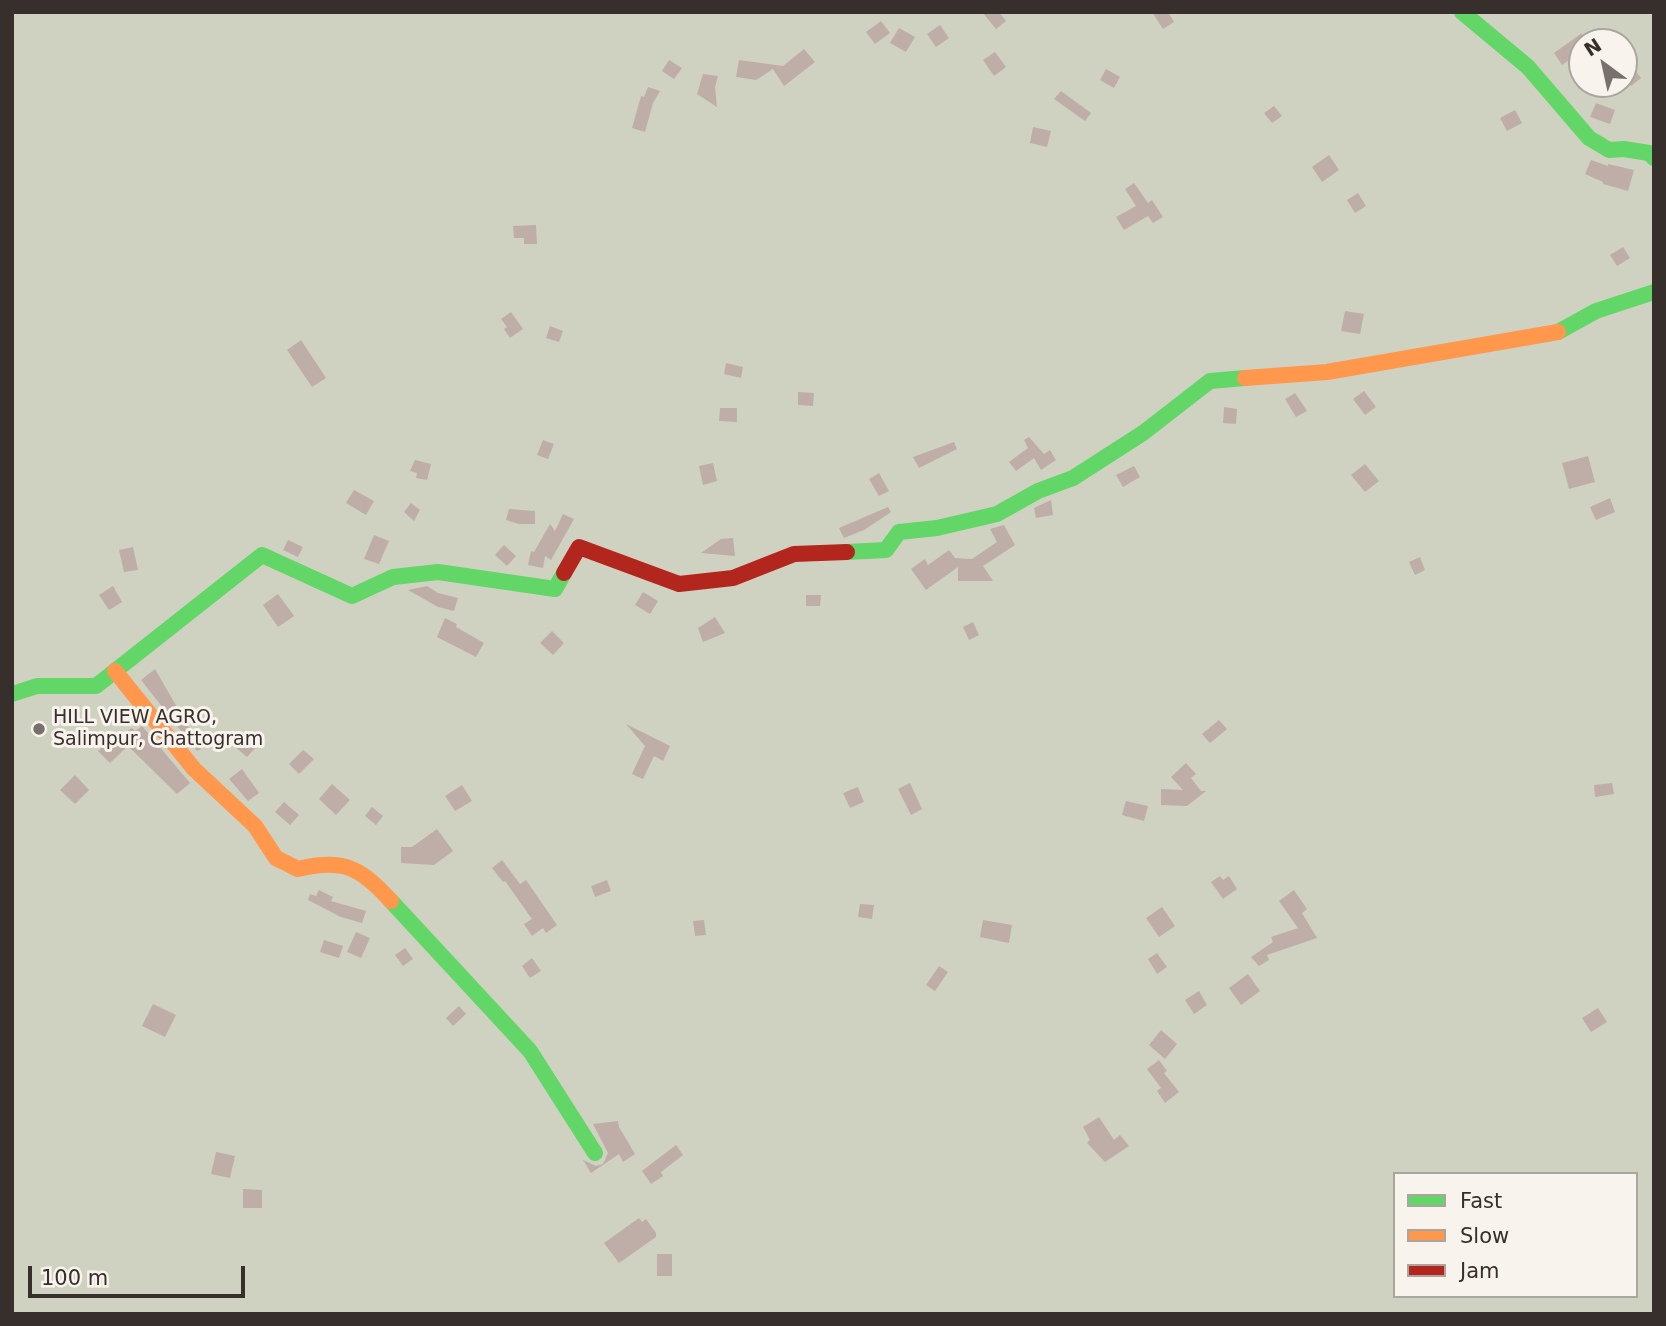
<!DOCTYPE html>
<style>
body{margin:0}
#map{position:relative;width:1666px;height:1326px;overflow:hidden;background:#eee9e4;font-family:"DejaVu Sans",sans-serif}
canvas{display:block}
.frame{position:absolute;inset:0;border:14px solid #372f2b;pointer-events:none}
.legend{position:absolute;left:1393px;top:1172px;width:245px;height:126px;box-sizing:border-box;background:#f9f3ed;border:2px solid #aba59f;margin:0;padding:9px 12px;list-style:none;font-size:21px;color:#372f2b}
.legend li{display:flex;align-items:center;gap:14px;height:35px}
.legend b{width:35px;border:2px solid #aba59f}
.north{position:absolute;left:1568px;top:28px;width:70px;height:70px;box-sizing:border-box;background:#f9f3ed;border:2px solid #aba59f;border-radius:50%;rotate:327deg;font-size:19px;font-weight:700;line-height:28px;text-align:center;color:#372f2b}
.north::after{content:'';display:block;margin:auto;width:24px;height:32px;background:#77706c;clip-path:polygon(50% 0,100% 100%,50% 72%,0 100%)}
.scale{position:absolute;left:28px;top:1266px;width:217px;height:32px;box-sizing:border-box;border:4px solid #372f2b;border-top:0;padding-left:9px;font-size:21px;line-height:24px;white-space:nowrap;color:#372f2b;-webkit-text-stroke:5px #f9f3ed;paint-order:stroke}
</style>
<div id="map">
<canvas width="1666" height="1326"></canvas>
<div class="frame"></div>
<ul class="legend">
<li><b style="height:9px;background:#63d668"></b>Fast</li>
<li><b style="height:9px;background:#ff974d"></b>Slow</li>
<li><b style="height:9px;background:#b3261e"></b>Jam</li>
</ul>
<div class="north">N</div>
<div class="scale">100 m</div>
</div>
<script>
const ctx = document.querySelector('canvas').getContext('2d');
ctx.lineJoin = 'round';
function fillPath(path, color) { ctx.fillStyle = color; ctx.fill(path, 'evenodd'); }
function trace(path, color, width, dash) { ctx.strokeStyle = color; ctx.lineWidth = width; ctx.lineCap = dash ? 'butt' : 'round'; ctx.setLineDash(dash || []); ctx.stroke(path); }
function drawText(font, color, halo, rows, align = 'center') {
  ctx.font = font + ' "DejaVu Sans",sans-serif'; ctx.lineWidth = 6; ctx.setLineDash([]); ctx.textBaseline = 'middle'; ctx.strokeStyle = halo; ctx.fillStyle = color; for (const [text, x, y, turn = 0] of rows) {
    ctx.save(); ctx.translate(x, y); ctx.rotate((+turn || 0) * Math.PI / 180); ctx.textAlign = isNaN(turn) ? turn : align; if (halo) ctx.strokeText(text, 0, 0); ctx.fillText(text, 0, 0); ctx.restore();
  }
}
fillPath(new Path2D(`
 M 12,12 L 1654,12 L 1654,1314 L 12,1314 ZM 1582,42 L 1624,42 L 1624,84 L 1582,84 ZM 1395,1174 L 1636,1174 L 1636,1296 L 1395,1296 Z`), '#cfd2c0');
fillPath(new Path2D(`
 M 982,12 L 999,12 L 1006,21 L 996,29 Z
 M 1152,12 L 1168,12 L 1174,22 L 1163,29 Z
 M 881,21 L 890,33 L 875,44 L 866,32 Z
 M 940,25 L 949,38 L 936,47 L 927,34 Z
 M 899,28 L 915,37 L 906,52 L 890,43 Z
 M 1582,33 L 1582,51 L 1562,65 L 1554,53 Z
 M 804,49 L 815,62 L 784,86 L 773,69 L 756,80 L 736,77 L 739,60 L 783,66 Z
 M 995,52 L 1006,67 L 994,76 L 983,60 Z
 M 669,60 L 682,68 L 674,79 L 662,71 Z
 M 1632,66 L 1641,78 L 1631,86 L 1624,72 Z
 M 1106,69 L 1120,77 L 1114,88 L 1100,80 Z
 M 703,74 L 718,76 L 715,87 L 717,107 L 697,94 Z
 M 648,87 L 660,91 L 653,103 L 645,132 L 632,128 L 641,96 L 644,97 Z
 M 1061,91 L 1091,113 L 1085,121 L 1054,99 Z
 M 1596,103 L 1615,110 L 1610,124 L 1590,117 Z
 M 1274,106 L 1282,116 L 1272,123 L 1264,113 Z
 M 1515,110 L 1522,123 L 1507,131 L 1500,118 Z
 M 1033,127 L 1051,131 L 1047,147 L 1030,143 Z
 M 1329,155 L 1339,170 L 1322,182 L 1312,167 Z
 M 1591,160 L 1608,166 L 1608,164 L 1634,170 L 1628,191 L 1603,184 L 1603,182 L 1585,174 Z
 M 1134,183 L 1148,203 L 1152,200 L 1163,217 L 1153,223 L 1148,216 L 1124,230 L 1116,217 L 1136,206 L 1125,189 Z
 M 1358,193 L 1366,206 L 1355,213 L 1347,200 Z
 M 536,225 L 537,244 L 524,244 L 524,238 L 514,238 L 513,226 Z
 M 1623,247 L 1630,258 L 1617,266 L 1610,255 Z
 M 1345,311 L 1364,314 L 1360,334 L 1341,331 Z
 M 511,312 L 523,329 L 510,338 L 504,329 L 507,327 L 501,319 Z
 M 550,326 L 563,331 L 559,342 L 546,338 Z
 M 301,340 L 326,378 L 312,387 L 287,350 Z
 M 726,363 L 743,367 L 741,378 L 724,374 Z
 M 1364,391 L 1376,407 L 1365,415 L 1353,399 Z
 M 798,392 L 814,393 L 813,406 L 798,405 Z
 M 1295,393 L 1307,411 L 1296,417 L 1285,399 Z
 M 1224,407 L 1237,409 L 1236,424 L 1223,423 Z
 M 720,408 L 737,408 L 737,422 L 719,421 Z
 M 1029,437 L 1044,454 L 1050,450 L 1056,460 L 1041,470 L 1034,458 L 1016,471 L 1009,462 L 1028,448 L 1024,440 Z
 M 543,440 L 554,444 L 548,459 L 537,455 Z
 M 954,442 L 957,449 L 919,468 L 913,457 Z
 M 1588,456 L 1595,482 L 1569,489 L 1562,463 Z
 M 415,460 L 431,464 L 427,480 L 416,478 L 417,473 L 410,471 Z
 M 713,463 L 717,481 L 703,485 L 699,466 Z
 M 1365,464 L 1379,481 L 1365,492 L 1351,475 Z
 M 1134,466 L 1140,477 L 1123,487 L 1116,475 Z
 M 879,473 L 889,491 L 879,496 L 869,479 Z
 M 354,490 L 374,501 L 366,515 L 346,503 Z
 M 1610,498 L 1615,512 L 1596,520 L 1590,507 Z
 M 1051,500 L 1053,515 L 1036,518 L 1034,508 Z
 M 411,503 L 420,510 L 414,521 L 404,512 Z
 M 888,507 L 891,512 L 864,530 L 844,538 L 839,528 Z
 M 509,509 L 535,511 L 535,524 L 519,524 L 506,520 Z
 M 563,514 L 574,519 L 551,560 L 545,556 L 543,568 L 528,565 L 531,551 L 534,552 L 550,524 L 555,531 Z
 M 1004,525 L 1015,545 L 983,566 L 993,581 L 958,581 L 958,567 L 926,590 L 911,569 L 925,559 L 928,565 L 949,550 L 955,558 L 972,559 L 997,542 L 990,529 Z
 M 374,535 L 389,541 L 379,564 L 364,559 Z
 M 733,538 L 735,556 L 701,553 L 721,539 Z
 M 288,540 L 303,547 L 298,557 L 283,550 Z
 M 504,545 L 516,556 L 507,566 L 495,555 Z
 M 133,547 L 138,570 L 124,572 L 119,550 Z
 M 1420,557 L 1425,570 L 1415,575 L 1409,562 Z
 M 113,586 L 122,602 L 109,610 L 99,595 Z
 M 427,586 L 438,593 L 458,598 L 454,611 L 438,607 L 408,590 Z
 M 643,592 L 658,601 L 650,614 L 635,605 Z
 M 278,594 L 294,616 L 278,627 L 263,605 Z
 M 806,595 L 821,595 L 820,606 L 806,606 Z
 M 715,617 L 725,633 L 703,642 L 698,628 Z
 M 445,618 L 457,624 L 456,627 L 484,643 L 476,657 L 437,637 Z
 M 973,622 L 979,635 L 969,640 L 963,627 Z
 M 552,631 L 564,643 L 553,655 L 540,643 Z
 M 155,669 L 201,749 L 197,751 L 141,680 Z
 M 1219,720 L 1227,729 L 1210,743 L 1202,734 Z
 M 626,724 L 670,746 L 663,761 L 654,756 L 643,779 L 632,774 L 645,746 Z
 M 142,726 L 190,783 L 177,794 L 128,746 L 110,763 L 98,751 L 121,730 L 124,733 L 132,728 L 135,731 Z
 M 244,737 L 256,747 L 247,757 L 235,747 Z
 M 303,750 L 314,759 L 299,774 L 289,764 Z
 M 1186,763 L 1196,774 L 1191,778 L 1201,791 L 1206,791 L 1187,806 L 1161,805 L 1161,789 L 1183,790 L 1171,777 Z
 M 242,769 L 259,793 L 248,801 L 229,779 Z
 M 75,775 L 89,790 L 75,804 L 60,790 Z
 M 910,783 L 922,809 L 911,815 L 898,789 Z
 M 1612,783 L 1614,794 L 1595,797 L 1594,785 Z
 M 332,784 L 350,800 L 336,815 L 319,799 Z
 M 462,785 L 472,801 L 455,811 L 445,796 Z
 M 858,787 L 864,802 L 850,808 L 843,793 Z
 M 1126,801 L 1148,806 L 1144,821 L 1122,815 Z
 M 284,802 L 299,815 L 290,825 L 275,812 Z
 M 372,807 L 383,816 L 376,825 L 365,816 Z
 M 437,829 L 453,851 L 434,865 L 401,863 L 401,847 L 412,847 Z
 M 502,860 L 520,884 L 526,880 L 557,925 L 546,933 L 543,928 L 532,936 L 524,924 L 532,919 L 505,881 L 503,882 L 492,868 Z
 M 1220,876 L 1223,880 L 1229,876 L 1237,889 L 1223,899 L 1211,882 Z
 M 607,880 L 611,891 L 595,897 L 591,886 Z
 M 319,890 L 333,897 L 331,901 L 366,911 L 362,923 L 341,917 L 308,900 L 310,894 L 316,896 Z
 M 1294,890 L 1307,909 L 1302,913 L 1317,938 L 1267,955 L 1269,960 L 1259,966 L 1251,957 L 1273,942 L 1271,937 L 1298,928 L 1279,901 Z
 M 860,904 L 874,905 L 872,919 L 858,917 Z
 M 1162,907 L 1175,926 L 1159,937 L 1146,918 Z
 M 704,920 L 706,935 L 695,936 L 693,921 Z
 M 983,920 L 1012,925 L 1009,943 L 980,937 Z
 M 356,932 L 370,938 L 361,958 L 347,952 Z
 M 324,940 L 343,946 L 339,958 L 320,952 Z
 M 405,948 L 413,959 L 403,966 L 395,955 Z
 M 1157,953 L 1167,967 L 1157,974 L 1148,959 Z
 M 532,958 L 541,971 L 530,978 L 522,966 Z
 M 939,966 L 948,972 L 935,991 L 926,985 Z
 M 1248,974 L 1260,991 L 1241,1005 L 1229,988 Z
 M 1199,991 L 1207,1005 L 1194,1014 L 1185,1000 Z
 M 153,1004 L 176,1015 L 165,1037 L 142,1026 Z
 M 459,1006 L 466,1014 L 453,1026 L 446,1018 Z
 M 1598,1008 L 1607,1022 L 1591,1032 L 1582,1018 Z
 M 1161,1030 L 1177,1044 L 1165,1059 L 1149,1045 Z
 M 1159,1060 L 1167,1071 L 1164,1073 L 1179,1092 L 1165,1103 L 1157,1091 L 1161,1088 L 1147,1069 Z
 M 1099,1117 L 1114,1140 L 1120,1135 L 1129,1146 L 1105,1162 L 1087,1143 L 1090,1140 L 1083,1127 Z
 M 618,1121 L 619,1127 L 635,1154 L 623,1162 L 619,1154 L 591,1173 L 583,1160 L 596,1166 L 603,1164 L 608,1153 L 593,1124 Z
 M 676,1145 L 683,1155 L 661,1172 L 663,1176 L 651,1184 L 642,1171 Z
 M 216,1152 L 235,1156 L 230,1178 L 211,1174 Z
 M 243,1189 L 262,1190 L 262,1208 L 243,1208 Z
 M 639,1218 L 642,1222 L 646,1219 L 656,1233 L 656,1237 L 619,1263 L 604,1243 Z
 M 657,1254 L 672,1254 L 672,1276 L 657,1276 Z`), '#bfaea8');
trace(new Path2D(`
 M 1462,12 L 1528,67 L 1589,138 L 1609,150 L 1624,149 L 1649,153 L 1654,158
 M 1558,332 L 1596,311 L 1654,292
 M 847,552 L 886,550 L 899,532 L 937,528 L 997,514 L 1038,491 L 1073,478 L 1143,433 L 1210,381 L 1245,378
 M 12,694 L 37,686 L 96,686 L 262,555 L 352,596 L 393,577 L 438,572 L 555,589 L 564,573
 M 391,901 L 530,1051 L 595,1153`), '#63d668', 16);
trace(new Path2D(`
 M 1245,378 L 1327,372 L 1558,332
 M 115,671 L 194,769 L 255,826 L 276,858 L 298,869 C 343,858 360,867 391,901`), '#ff974d', 16);
trace(new Path2D(`
 M 564,573 L 579,547 L 679,584 L 733,578 L 794,554 L 847,552`), '#b3261e', 16);
for (const [x, y, r, color] of [
 [39,729,7,"#77706c"]
]) { const dot = new Path2D(); dot.arc(x, y, r, 0, 2 * Math.PI); ctx.fillStyle = color; ctx.fill(dot); trace(dot, '#f9f3ed', 2.5); }
drawText('19px', '#372f2b', '#f9f3ed', [
 ["HILL VIEW AGRO,",53,718],
 ["Salimpur, Chattogram",53,740]
], 'left');
</script>
